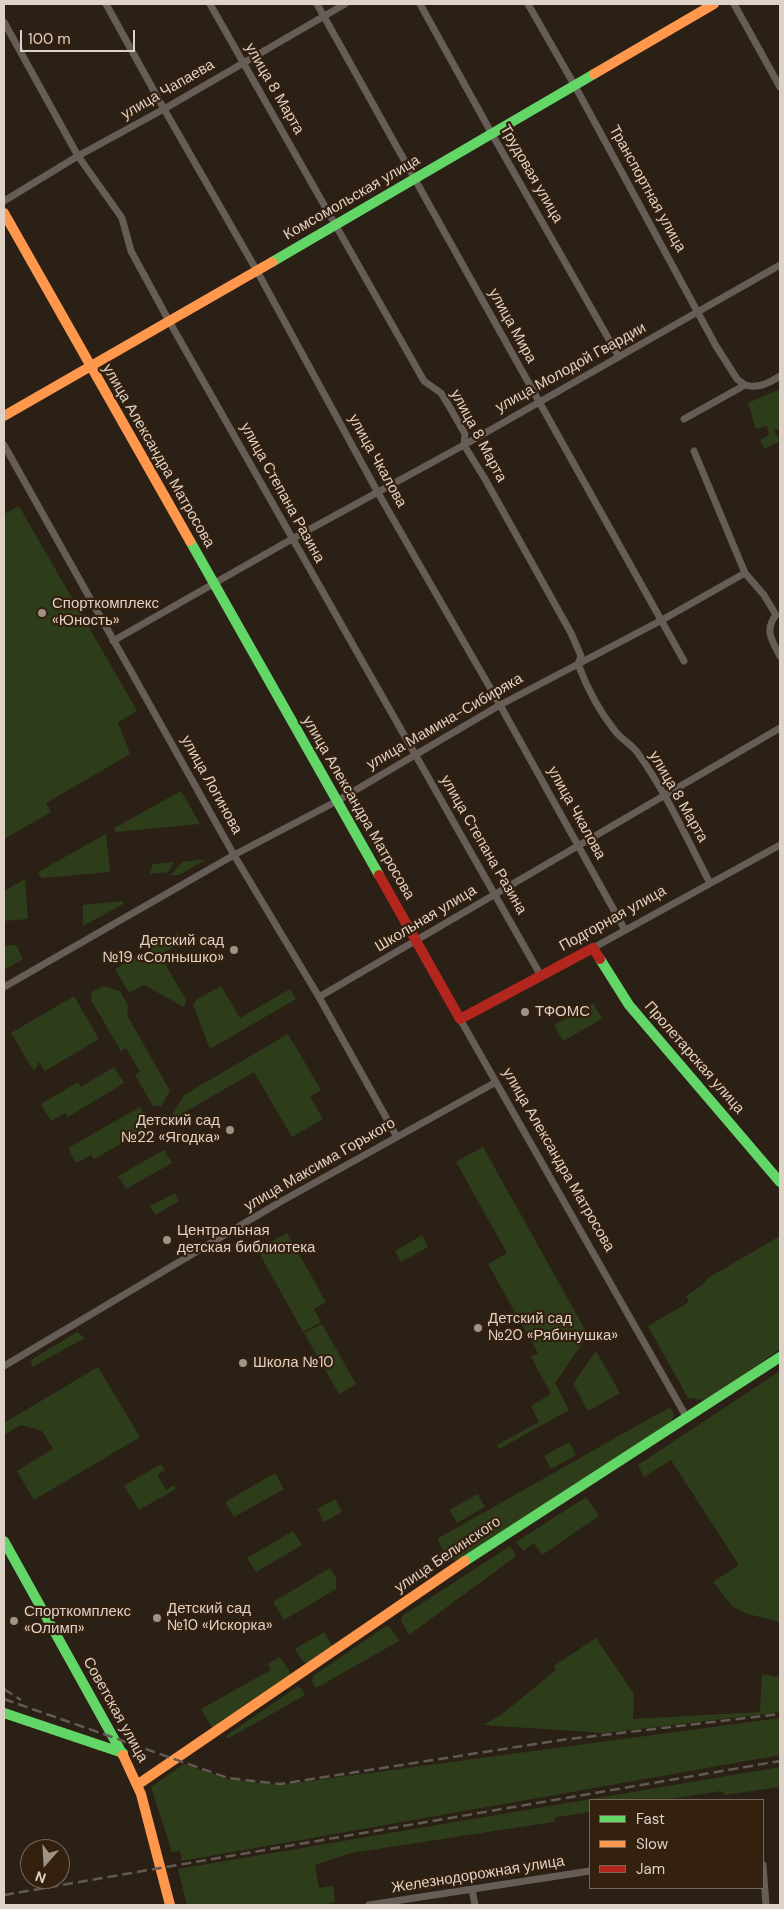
<!DOCTYPE html>
<meta charset="utf-8">
<style>
body{margin:0}
#map{position:relative;width:784px;height:1909px;overflow:hidden;background:#2b2016;font-family:"DM Sans",sans-serif}
canvas{display:block}
.frame{position:absolute;inset:0;border:5px solid #ded1c6;pointer-events:none}
.legend{position:absolute;left:589px;top:1799px;width:175px;height:90px;box-sizing:border-box;background:#33200e;border:1px solid #776758;margin:0;padding:6px 9px;list-style:none;font-size:15px;color:#ded1c6}
.legend li{display:flex;align-items:center;gap:10px;height:25px}
.legend b{width:25px;border:1px solid #776758}
.north{position:absolute;left:20px;top:1839px;width:50px;height:50px;box-sizing:border-box;background:#33200e;border:1px solid #776758;border-radius:50%;rotate:199deg;font-size:14px;font-weight:700;line-height:20px;text-align:center;color:#ded1c6}
.north::after{content:'';display:block;margin:auto;width:18px;height:22px;background:#9f9388;clip-path:polygon(50% 0,100% 100%,50% 72%,0 100%)}
.scale{position:absolute;left:20px;top:30px;width:115px;height:22px;box-sizing:border-box;border:2px solid #ded1c6;border-top:0;padding-left:6px;font-size:15px;line-height:18px;white-space:nowrap;color:#ded1c6;-webkit-text-stroke:4px #33200e;paint-order:stroke}
</style>
<div id="map">
<canvas width="784" height="1909"></canvas>
<div class="frame"></div>
<ul class="legend">
<li><b style="height:6px;background:#63d668"></b>Fast</li>
<li><b style="height:6px;background:#ff974d"></b>Slow</li>
<li><b style="height:6px;background:#b3261e"></b>Jam</li>
</ul>
<div class="north">N</div>
<div class="scale">100 m</div>
</div>
<script>
const ctx = document.querySelector('canvas').getContext('2d');
ctx.lineJoin = 'round';
function fillPath(path, color) { ctx.fillStyle = color; ctx.fill(path, 'evenodd'); }
function trace(path, color, width, dash) { ctx.strokeStyle = color; ctx.lineWidth = width; ctx.lineCap = dash ? 'butt' : 'round'; ctx.setLineDash(dash || []); ctx.stroke(path); }
function drawText(font, color, halo, rows, align = 'center') {
  ctx.font = font + ' "DM Sans",sans-serif'; ctx.lineWidth = 4.5; ctx.setLineDash([]); ctx.textBaseline = 'middle'; ctx.strokeStyle = halo; ctx.fillStyle = color; for (const [text, x, y, turn = 0] of rows) {
    ctx.save(); ctx.translate(x, y); ctx.rotate((+turn || 0) * Math.PI / 180); ctx.textAlign = isNaN(turn) ? turn : align; if (halo) ctx.strokeText(text, 0, 0); ctx.fillText(text, 0, 0); ctx.restore();
  }
}
fillPath(new Path2D(`
 M 780,389 L 780,429 L 774,430 L 780,441 L 764,449 L 760,440 L 769,435 L 767,426 L 756,429 L 748,403 Z
 M 19,506 L 137,711 L 118,722 L 130,754 L 46,803 L 51,812 L 4,839 L 4,514 Z
 M 181,791 L 200,824 L 116,832 L 114,828 Z
 M 106,834 L 110,872 L 42,878 L 38,872 Z
 M 207,859 L 179,875 L 171,875 L 182,862 Z
 M 175,862 L 168,872 L 150,874 L 153,864 Z
 M 25,879 L 28,919 L 4,921 L 4,891 Z
 M 123,901 L 123,904 L 83,926 L 83,905 Z
 M 177,933 L 182,942 L 160,955 L 186,1000 L 184,1007 L 144,985 L 129,993 L 115,969 Z
 M 16,945 L 23,959 L 4,970 L 4,946 Z
 M 103,986 L 120,991 L 128,1006 L 127,1015 L 170,1091 L 161,1106 L 153,1106 L 135,1075 L 140,1072 L 126,1048 L 121,1051 L 91,1000 L 92,992 Z
 M 221,986 L 240,1018 L 290,989 L 296,999 L 210,1049 L 193,1005 L 196,1000 Z
 M 74,996 L 99,1039 L 45,1071 L 39,1062 L 34,1071 L 11,1033 Z
 M 593,1003 L 602,1019 L 563,1041 L 554,1025 Z
 M 288,1034 L 321,1090 L 310,1097 L 323,1119 L 292,1137 L 254,1072 L 168,1122 L 184,1095 Z
 M 114,1067 L 124,1083 L 68,1117 L 65,1113 L 51,1121 L 41,1104 L 78,1082 L 81,1087 Z
 M 140,1107 L 151,1127 L 94,1159 L 91,1155 L 76,1163 L 68,1148 Z
 M 483,1147 L 588,1335 L 555,1383 L 569,1410 L 499,1449 L 497,1445 L 539,1422 L 531,1406 L 551,1394 L 531,1357 L 538,1353 L 488,1264 L 507,1253 L 456,1162 Z
 M 164,1150 L 172,1163 L 126,1189 L 118,1176 Z
 M 175,1193 L 179,1201 L 155,1215 L 150,1206 Z
 M 287,1233 L 326,1302 L 314,1309 L 321,1322 L 303,1332 L 257,1249 Z
 M 422,1235 L 428,1247 L 401,1262 L 395,1251 Z
 M 780,1236 L 780,1349 L 714,1395 L 703,1400 L 688,1398 L 648,1326 L 689,1302 L 686,1296 L 702,1285 L 708,1278 Z
 M 322,1324 L 356,1384 L 339,1394 L 304,1333 Z
 M 77,1332 L 85,1338 L 32,1367 L 31,1360 Z
 M 596,1351 L 620,1393 L 588,1411 L 573,1384 Z
 M 98,1367 L 140,1437 L 34,1500 L 17,1471 L 53,1449 L 42,1431 L 21,1425 L 4,1435 L 4,1423 Z
 M 780,1371 L 780,1622 L 748,1614 L 733,1607 L 713,1582 L 739,1565 L 671,1460 L 644,1477 L 638,1465 Z
 M 670,1407 L 674,1415 L 671,1422 L 458,1561 L 448,1559 L 437,1539 Z
 M 569,1442 L 576,1455 L 551,1469 L 544,1456 Z
 M 161,1464 L 165,1470 L 157,1475 L 166,1490 L 174,1485 L 176,1489 L 139,1510 L 124,1486 Z
 M 275,1473 L 284,1489 L 234,1517 L 225,1502 Z
 M 478,1494 L 485,1507 L 457,1523 L 449,1510 Z
 M 586,1497 L 599,1516 L 542,1555 L 534,1543 L 523,1551 L 516,1542 Z
 M 335,1499 L 342,1512 L 324,1522 L 317,1509 Z
 M 293,1531 L 302,1545 L 256,1572 L 247,1558 Z
 M 510,1546 L 516,1556 L 409,1635 L 401,1620 L 402,1616 Z
 M 330,1568 L 336,1578 L 336,1589 L 284,1620 L 273,1602 Z
 M 386,1626 L 390,1627 L 399,1641 L 316,1688 L 312,1681 L 313,1676 Z
 M 324,1632 L 332,1646 L 307,1663 L 303,1662 L 295,1649 Z
 M 596,1638 L 634,1694 L 633,1719 L 760,1712 L 762,1674 L 780,1677 L 780,1712 L 605,1733 L 483,1725 L 501,1715 L 556,1670 L 554,1666 Z
 M 280,1657 L 291,1674 L 212,1728 L 201,1709 L 271,1670 L 268,1664 Z
 M 297,1687 L 301,1688 L 305,1695 L 229,1738 L 226,1738 L 227,1735 Z
 M 780,1718 L 780,1755 L 182,1861 L 180,1851 L 172,1852 L 151,1787 L 184,1764 L 227,1779 L 280,1785 Z
 M 780,1767 L 780,1787 L 725,1795 L 721,1791 L 664,1800 L 590,1800 L 590,1812 L 556,1817 L 553,1822 L 351,1853 L 315,1865 L 319,1888 L 333,1886 L 335,1902 L 322,1905 L 187,1905 L 178,1869 Z`), '#2e3d19');
trace(new Path2D(`
 M 106,4 L 164,109 L 257,271 L 377,491 L 500,705 L 625,930
 M 210,4 L 424,381 L 441,393 L 449,406 L 465,434 L 464,445 L 485,479 L 571,633 L 581,656 L 578,664 C 587,688 599,711 615,731 C 621,739 631,744 637,752 C 666,792 687,839 710,883
 M 317,4 L 684,661
 M 420,4 L 492,134 L 619,357
 M 528,4 L 575,86 L 716,346 L 737,379 L 745,385
 M 734,4 L 780,87
 M 4,22 L 78,156 L 122,218 L 131,251 L 169,321 L 541,976
 M 4,201 L 78,156 L 164,109 L 345,4
 M 684,419 L 745,385 C 758,389 769,383 780,376
 M 4,445 L 234,855 L 319,997 L 397,1137
 M 694,451 L 745,573 L 764,595 L 776,615 C 764,630 772,641 780,656
 M 113,641 L 292,539 L 464,445 L 780,265
 M 593,948 L 780,845
 M 4,987 L 234,855 L 337,801 L 500,705 L 662,620 L 745,573
 M 319,997 L 780,728
 M 460,1019 L 687,1418
 M 4,1366 L 280,1202 L 496,1082
 M 763,1865 L 766,1905
 M 472,1889 L 475,1905
 M 369,1905 L 590,1871`), '#665d56', 7);
trace(new Path2D(`
 M 272,262 L 594,74
 M 190,541 L 379,875
 M 600,959 L 629,1005 L 780,1182
 M 4,1541 L 123,1755
 M 465,1561 L 780,1357
 M 4,1713 L 123,1753`), '#63d668', 10);
trace(new Path2D(`
 M 594,74 L 714,4
 M 4,213 L 190,541
 M 4,416 L 272,262
 M 123,1755 L 141,1794 L 170,1905
 M 137,1785 L 465,1561`), '#ff974d', 10);
trace(new Path2D(`
 M 379,875 L 460,1019 L 593,948 L 600,959`), '#b3261e', 10);
trace(new Path2D(`
 M 4,1689 L 21,1700
 M 4,1699 L 228,1778 L 280,1784 L 561,1740 L 780,1714
 M 4,1895 L 780,1761`), '#625a52', 2.5, [10, 5]);
for (const [x, y, r, color] of [
 [42,613,5,"#9f9388"],
 [234,950,5,"#9f9388"],
 [525,1012,5,"#9f9388"],
 [230,1130,5,"#9f9388"],
 [167,1240,5,"#9f9388"],
 [478,1328,5,"#9f9388"],
 [243,1363,5,"#9f9388"],
 [157,1618,5,"#9f9388"],
 [14,1621,5,"#9f9388"]
]) { const dot = new Path2D(); dot.arc(x, y, r, 0, 2 * Math.PI); ctx.fillStyle = color; ctx.fill(dot); trace(dot, '#33200e', 2); }
drawText('15px', '#ded1c6', '#33200e', [
 ["улица 8 Марта",274,89,60],
 ["улица Чапаева",168,90,-30],
 ["Трудовая улица",531,174,60],
 ["Транспортная улица",647,189,61],
 ["Комсомольская улица",352,198,-30],
 ["улица Мира",512,326,61],
 ["улица Молодой Гвардии",571,368,-29],
 ["улица 8 Марта",478,436,62],
 ["улица Александра Матросова",158,456,60],
 ["улица Чкалова",377,461,61],
 ["улица Степана Разина",282,493,61],
 ["улица Мамина-Сибиряка",445,722,-30],
 ["улица Логинова",211,785,61],
 ["улица 8 Марта",678,797,60],
 ["улица Александра Матросова",358,808,60],
 ["улица Чкалова",576,813,61],
 ["улица Степана Разина",483,845,60],
 ["Школьная улица",426,919,-31],
 ["Подгорная улица",613,919,-29],
 ["Пролетарская улица",694,1058,49],
 ["улица Александра Матросова",558,1160,60],
 ["улица Максима Горького",320,1165,-30],
 ["улица Белинского",448,1555,-34],
 ["Советская улица",115,1710,61],
 ["Железнодорожная улица",478,1875,-9]
]);
drawText('15px', '#ded1c6', '#33200e', [
 ["Спорткомплекс",52,604],
 ["«Юность»",52,621],
 ["Детский сад",224,941,"right"],
 ["№19 «Солнышко»",224,958,"right"],
 ["ТФОМС",535,1012],
 ["Детский сад",220,1121,"right"],
 ["№22 «Ягодка»",220,1138,"right"],
 ["Центральная",177,1231],
 ["детская библиотека",177,1248],
 ["Детский сад",488,1319],
 ["№20 «Рябинушка»",488,1336],
 ["Школа №10",253,1363],
 ["Детский сад",167,1609],
 ["№10 «Искорка»",167,1626],
 ["Спорткомплекс",24,1612],
 ["«Олимп»",24,1629]
], 'left');
</script>
